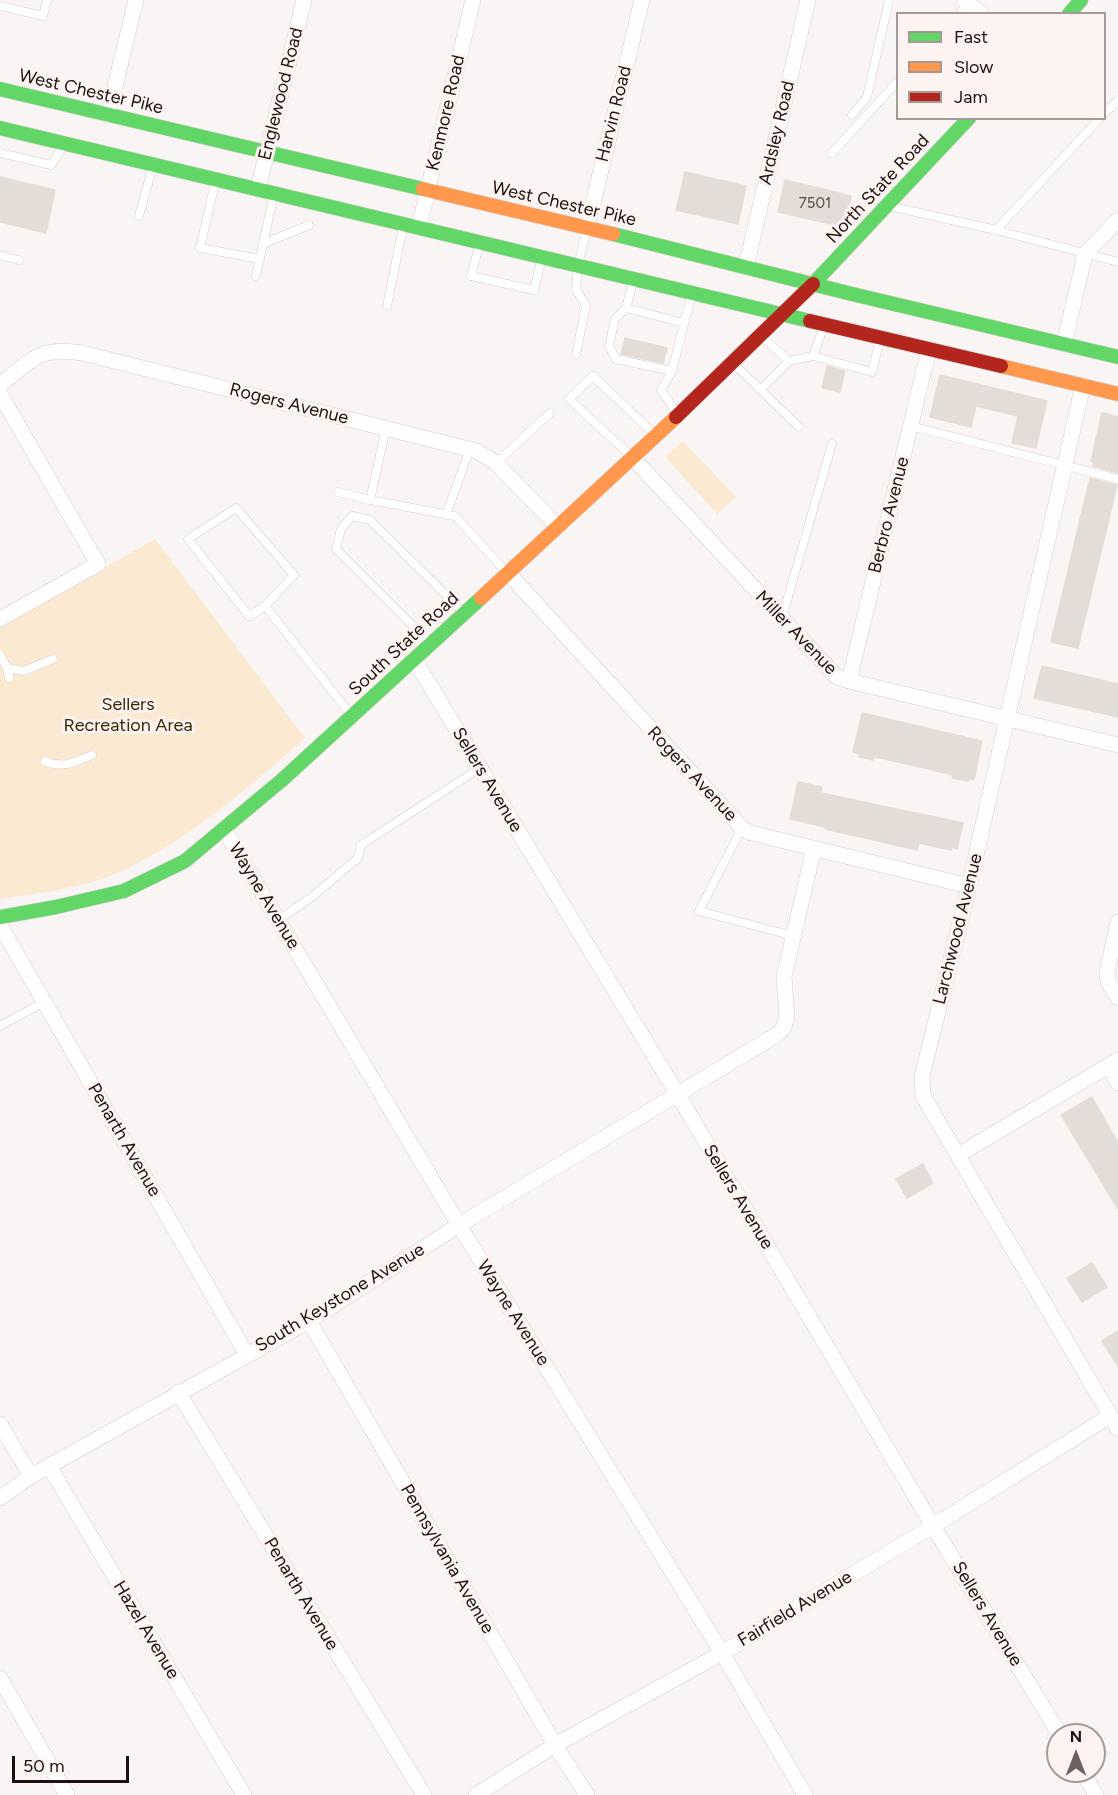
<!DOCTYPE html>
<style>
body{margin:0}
#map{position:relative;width:1118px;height:1795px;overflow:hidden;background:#faf5f5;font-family:Figtree,sans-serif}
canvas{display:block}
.legend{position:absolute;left:896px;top:12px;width:210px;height:108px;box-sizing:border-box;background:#fdf4f2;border:2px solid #a49997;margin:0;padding:8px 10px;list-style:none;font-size:18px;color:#1f110e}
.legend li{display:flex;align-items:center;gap:12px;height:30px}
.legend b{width:30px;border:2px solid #a49997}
.north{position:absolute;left:1046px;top:1723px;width:60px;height:60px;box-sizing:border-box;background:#fdf4f2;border:2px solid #a49997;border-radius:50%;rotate:0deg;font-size:16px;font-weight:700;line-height:24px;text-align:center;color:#1f110e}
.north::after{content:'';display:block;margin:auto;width:21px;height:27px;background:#6c615f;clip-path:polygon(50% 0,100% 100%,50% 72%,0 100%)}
.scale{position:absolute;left:12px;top:1756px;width:117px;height:27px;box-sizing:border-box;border:3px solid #1f110e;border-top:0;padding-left:8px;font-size:18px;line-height:21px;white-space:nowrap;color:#1f110e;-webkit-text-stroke:4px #fdf4f2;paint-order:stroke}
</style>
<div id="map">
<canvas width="1118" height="1795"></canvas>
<ul class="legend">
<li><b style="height:8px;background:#63d668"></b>Fast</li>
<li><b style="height:8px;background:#ff974d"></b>Slow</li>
<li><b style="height:8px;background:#b3261e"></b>Jam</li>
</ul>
<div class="north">N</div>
<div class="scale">50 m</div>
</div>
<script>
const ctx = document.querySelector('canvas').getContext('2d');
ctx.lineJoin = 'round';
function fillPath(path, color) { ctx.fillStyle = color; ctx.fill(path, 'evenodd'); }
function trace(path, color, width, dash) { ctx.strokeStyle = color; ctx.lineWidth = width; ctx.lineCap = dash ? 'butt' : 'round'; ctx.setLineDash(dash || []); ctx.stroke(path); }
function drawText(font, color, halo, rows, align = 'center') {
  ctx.font = font + ' Figtree,sans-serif'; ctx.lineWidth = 6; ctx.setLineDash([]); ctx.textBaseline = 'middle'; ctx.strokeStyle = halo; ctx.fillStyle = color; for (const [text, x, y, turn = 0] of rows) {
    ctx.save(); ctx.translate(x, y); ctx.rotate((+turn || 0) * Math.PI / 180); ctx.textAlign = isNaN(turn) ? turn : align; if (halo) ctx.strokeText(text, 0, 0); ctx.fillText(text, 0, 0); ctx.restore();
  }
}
fillPath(new Path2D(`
 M 683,441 L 736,497 L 717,514 L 667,459 L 667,455 Z
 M 155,539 L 305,738 C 250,787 169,857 99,880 C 67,890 33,894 0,899 L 0,627 Z`), '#fce9d2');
const building = new Path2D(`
 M 685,172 L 746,186 L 738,224 L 676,210 Z
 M 0,177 L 55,190 L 46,233 L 0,222 Z
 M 785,180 L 851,196 L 846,219 L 842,218 L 840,226 L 778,212 Z
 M 625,338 L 667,348 L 663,363 L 621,354 Z
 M 827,366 L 845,371 L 840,392 L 822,388 Z
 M 940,375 L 1047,401 L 1036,448 L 1012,443 L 1018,416 L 976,406 L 971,427 L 930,417 Z
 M 1102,413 L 1118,417 L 1118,473 L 1093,466 L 1094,462 L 1091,461 Z
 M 1090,478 L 1117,485 L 1078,648 L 1051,642 Z
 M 1042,666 L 1118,684 L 1118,717 L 1034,698 Z
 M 862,713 L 982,741 L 974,780 L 969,779 L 968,781 L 952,778 L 953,775 L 929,769 L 880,758 L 874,757 L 873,760 L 859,757 L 860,754 L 853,752 Z
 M 798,782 L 822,787 L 821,793 L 963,823 L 957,849 L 952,847 L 951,850 L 919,843 L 917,850 L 825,829 L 825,827 L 790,819 Z
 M 1092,1097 L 1118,1143 L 1118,1209 L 1061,1115 Z
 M 923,1164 L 933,1183 L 907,1198 L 896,1179 Z
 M 1092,1263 L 1107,1287 L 1082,1302 L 1067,1278 Z
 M 1118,1331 L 1118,1366 L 1102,1341 Z`);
fillPath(building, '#e4dcd7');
trace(building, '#e5dcd8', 1.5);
const lane = new Path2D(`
 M 0,6 L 43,16 L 47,0
 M 959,14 L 969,2
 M 1104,114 L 1118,100
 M 852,115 L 867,97 L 889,0
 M 0,153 L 51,165 L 64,145
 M 832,153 L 898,81
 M 215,183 L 200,248 L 260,259
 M 889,206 L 996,230 L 1118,262
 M 139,216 L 153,166
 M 996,230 L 1100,118
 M 263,244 L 309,225
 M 479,246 L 471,276 L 534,290 L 542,258
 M 0,255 L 19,260
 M 256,276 L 274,194
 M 387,306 L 403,227
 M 626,308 L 633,283
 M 763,338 L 789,361
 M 576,354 L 586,306 L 576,289 L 578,265 L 587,229
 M 813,356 L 872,372 L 880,339
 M 734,364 L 799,427
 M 672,371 L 616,359 L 609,346 L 615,319 L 626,308 L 684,323
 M 760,390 L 789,361 L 813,356 L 824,325
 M 676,412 L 661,390 L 672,371 L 692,293
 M 911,426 L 1118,479
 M 631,456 L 569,399 L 593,376 L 654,434
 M 496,463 L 550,413
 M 338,492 L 370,500 L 386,428
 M 370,500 L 455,516 L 507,573
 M 446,515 L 470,449
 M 265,606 L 294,575 L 236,508 L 188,539 L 249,616 L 265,606 L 351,715
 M 782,618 L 832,444
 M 430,643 L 336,549 L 341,529 L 352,516 L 370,520 L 462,611
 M 0,655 L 7,668
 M 9,678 L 7,668 L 24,671 L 53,659
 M 45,761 C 63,769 75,762 92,755
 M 742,828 L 699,911 L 794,936
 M 278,920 L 313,896 L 358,858 L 361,845 L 480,768
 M 0,1026 L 44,1002`);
const street = new Path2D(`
 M 964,0 L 982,14
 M 108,115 L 136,0
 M 258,189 L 304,0
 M 419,227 L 473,0
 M 587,228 L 642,0
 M 746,267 L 808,0
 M 1064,344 L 1085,254 L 1118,220
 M 0,385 C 32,360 39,346 82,353 L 477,451 L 496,463 L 558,527
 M 1083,385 L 969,886 L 922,1076 L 923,1096 L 1118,1429
 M 0,394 L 98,564 L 0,619
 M 631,456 L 837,677 L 849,681 L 1118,745
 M 508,573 L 742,828 L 751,833 L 969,886
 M 414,659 L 678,1095 L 933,1526 L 1060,1735
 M 849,681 L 929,349
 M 224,829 L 459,1225 L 722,1653 L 805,1795
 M 1118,922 L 1107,972 L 1108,982 L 1118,998
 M 0,925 L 247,1355
 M 1108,1066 L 1118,1083
 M 958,1155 L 1118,1060
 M 309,1321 L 555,1745 L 587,1795
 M 178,1392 L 424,1795
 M 0,1424 L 31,1476
 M 49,1466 L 244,1795
 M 0,1498 L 31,1476 L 309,1321 L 459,1225 L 778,1034 L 783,1029 L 787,1018 L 784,977 L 814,848
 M 0,1678 L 67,1795
 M 1082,1771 L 1096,1795
 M 476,1795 L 555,1745 L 722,1653 L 933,1526 L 1110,1416`);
const fast = new Path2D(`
 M 1069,14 L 1081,0
 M 0,89 L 423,189
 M 0,128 L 810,321
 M 613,234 L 852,294 L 1118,357
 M 813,284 L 969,118
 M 0,917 L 56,907 L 124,891 L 185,861 L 282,780 L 481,598`);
const slow = new Path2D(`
 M 423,189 L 613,234
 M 1001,366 L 1118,394
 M 481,598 L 676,417`);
const jam = new Path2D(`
 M 810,321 L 1001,366
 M 676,417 L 813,284`);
trace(lane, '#d7cdcc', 9);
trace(street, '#d7cdcc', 16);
trace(fast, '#d7cdcc', 15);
trace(slow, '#d7cdcc', 15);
trace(jam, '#d7cdcc', 15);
trace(lane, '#fefefe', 8);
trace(street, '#fefefe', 15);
trace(fast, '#63d668', 14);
trace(slow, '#ff974d', 14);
trace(jam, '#b3261e', 14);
drawText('15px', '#544744', null, [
 ["7501",815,204]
]);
drawText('18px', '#1f110e', '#fdf4f2', [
 ["West Chester Pike",91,92,13],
 ["Englewood Road",281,94,-76],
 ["Kenmore Road",446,113,-77],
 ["Harvin Road",614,114,-76],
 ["Ardsley Road",777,133,-77],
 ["North State Road",878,189,-47],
 ["West Chester Pike",564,204,13],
 ["Rogers Avenue",289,404,14],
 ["Berbro Avenue",889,515,-76],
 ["Miller Avenue",796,633,46],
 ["South State Road",404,644,-43],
 ["Rogers Avenue",692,774,47],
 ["Sellers Avenue",487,780,59],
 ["Wayne Avenue",264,896,59],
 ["Larchwood Avenue",958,929,-76],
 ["Penarth Avenue",124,1140,60],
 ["Sellers Avenue",738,1197,59],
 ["South Keystone Avenue",340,1298,-31],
 ["Wayne Avenue",513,1313,58],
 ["Pennsylvania Avenue",447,1559,60],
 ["Penarth Avenue",301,1594,59],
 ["Fairfield Avenue",795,1609,-31],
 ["Sellers Avenue",987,1614,59],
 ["Hazel Avenue",146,1630,59]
]);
drawText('18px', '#3a2603', '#fdf4f2', [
 ["Sellers",128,705],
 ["Recreation Area",128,726]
]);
</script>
